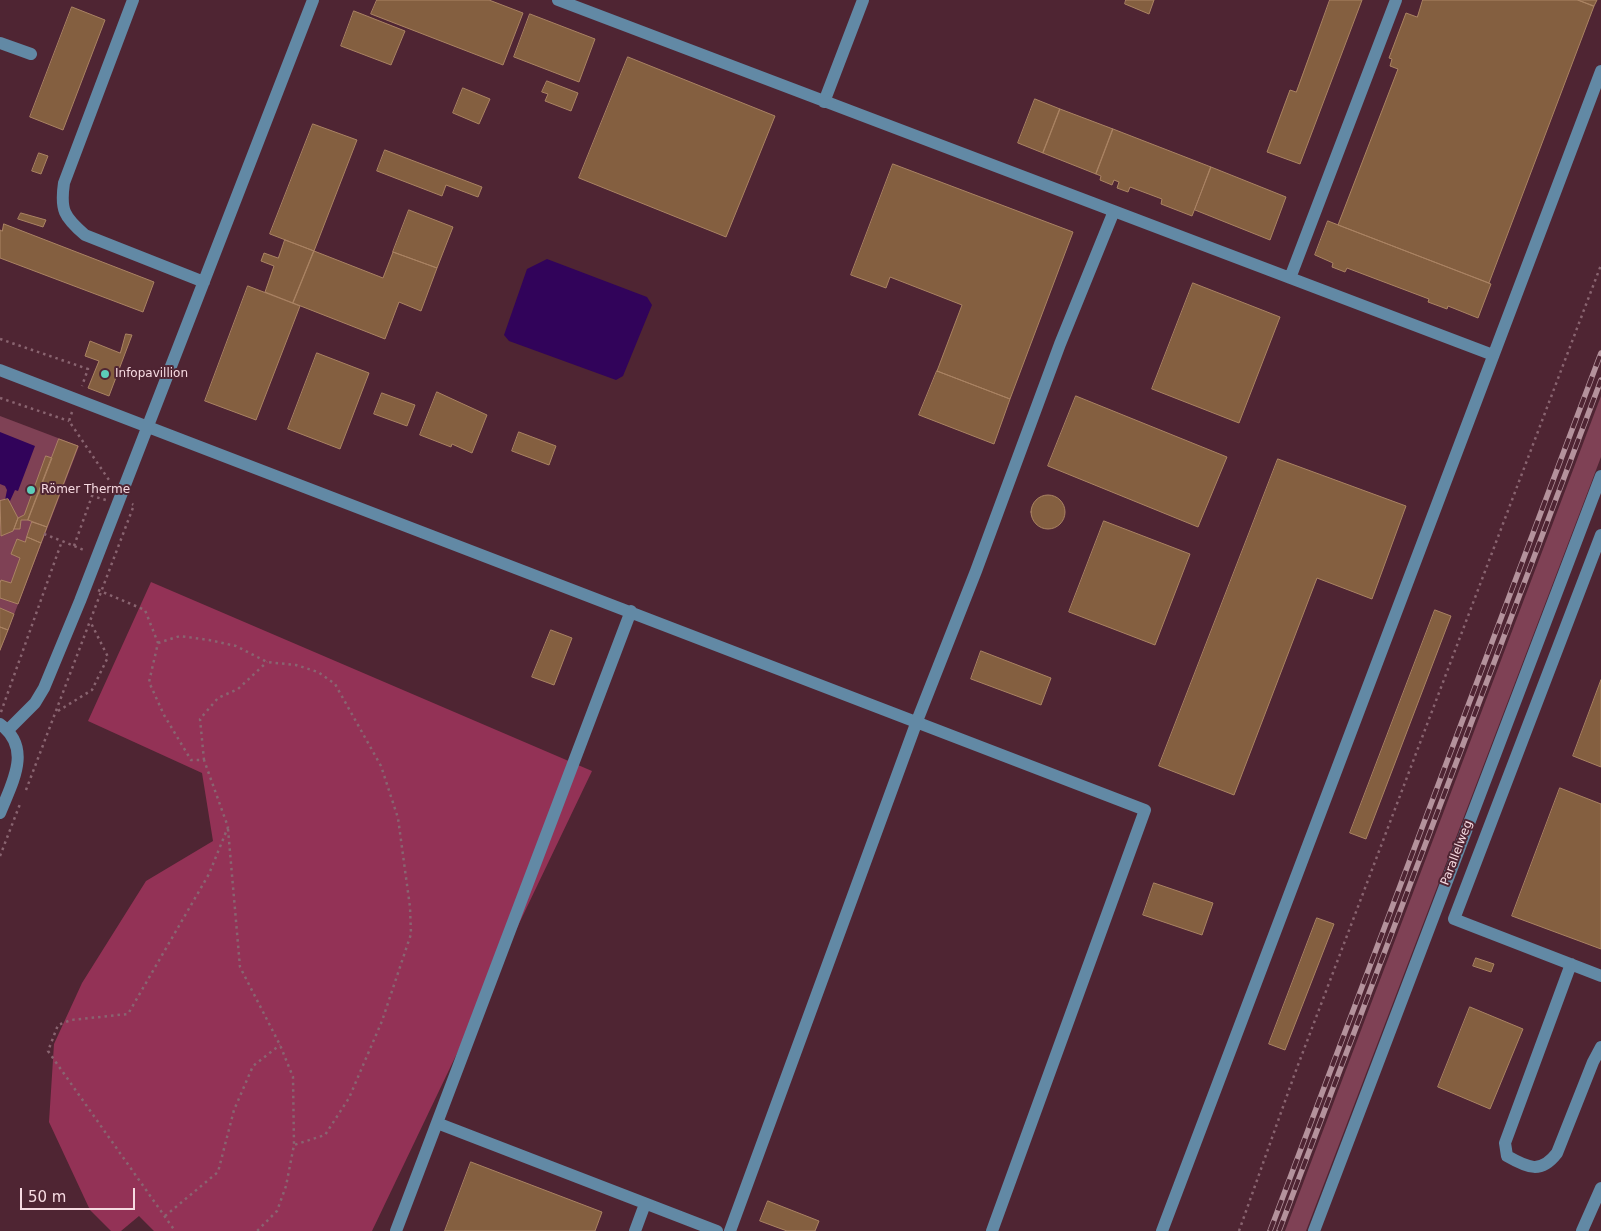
<!DOCTYPE html>
<meta charset="utf-8">
<style>
body{margin:0}
#map{position:relative;width:1601px;height:1231px;overflow:hidden;background:#4f2533;font-family:"DejaVu Sans",sans-serif}
canvas{display:block}
.scale{position:absolute;left:20px;top:1188px;width:115px;height:22px;box-sizing:border-box;border:2px solid #f7dbe2;border-top:0;padding-left:6px;font-size:15px;line-height:18px;white-space:nowrap;color:#f7dbe2;-webkit-text-stroke:4px #4f2533;paint-order:stroke}
</style>
<div id="map">
<canvas width="1601" height="1231"></canvas>
<div class="scale">50 m</div>
</div>
<script>
const ctx = document.querySelector('canvas').getContext('2d');
ctx.lineJoin = 'round';
function fillPath(path, color) { ctx.fillStyle = color; ctx.fill(path, 'evenodd'); }
function trace(path, color, width, dash) { ctx.strokeStyle = color; ctx.lineWidth = width; ctx.lineCap = dash ? 'butt' : 'round'; ctx.setLineDash(dash || []); ctx.stroke(path); }
function drawText(font, color, halo, rows, align = 'center') {
  ctx.font = font + ' "DejaVu Sans",sans-serif'; ctx.lineWidth = 4; ctx.setLineDash([]); ctx.textBaseline = 'middle'; ctx.strokeStyle = halo; ctx.fillStyle = color; for (const [text, x, y, turn = 0] of rows) {
    ctx.save(); ctx.translate(x, y); ctx.rotate((+turn || 0) * Math.PI / 180); ctx.textAlign = isNaN(turn) ? turn : align; if (halo) ctx.strokeText(text, 0, 0); ctx.fillText(text, 0, 0); ctx.restore();
  }
}
fillPath(new Path2D(`
 M 1601,396 L 1601,457 L 1306,1231 L 1285,1231 Z
 M 0,416 L 79,446 L 0,651 Z`), '#7f4155');
fillPath(new Path2D(`
 M 151,582 L 592,771 L 372,1231 L 154,1231 L 139,1216 L 121,1231 L 111,1231 L 90,1210 L 49,1122 L 54,1044 L 82,983 L 146,881 L 213,841 L 202,773 L 88,721 Z`), '#933256');
fillPath(new Path2D(`
 M 547,259 L 647,297 L 652,305 L 623,376 L 616,380 L 509,341 L 504,335 L 527,269 Z
 M 0,432 L 35,446 L 18,491 L 15,490 L 10,501 L 8,499 L 5,500 L 7,490 L 5,486 L 0,484 Z`), '#31035a');
const building = new Path2D(`
 M 377,0 L 489,0 L 523,13 L 503,65 L 371,14 Z
 M 1126,0 L 1154,0 L 1149,14 L 1125,4 Z
 M 1330,0 L 1362,0 L 1300,164 L 1267,152 L 1290,90 L 1296,92 Z
 M 1423,0 L 1578,0 L 1594,6 L 1489,283 L 1338,225 L 1398,69 L 1390,66 L 1392,59 L 1389,58 L 1406,13 L 1417,17 Z
 M 1578,0 L 1597,0 L 1594,6 Z
 M 72,7 L 105,20 L 63,130 L 30,117 Z
 M 354,11 L 405,31 L 391,65 L 341,46 Z
 M 530,14 L 595,39 L 579,82 L 514,57 Z
 M 628,57 L 775,116 L 726,237 L 579,178 Z
 M 547,81 L 578,93 L 571,111 L 545,101 L 548,94 L 542,92 Z
 M 463,88 L 490,99 L 479,124 L 453,113 Z
 M 1035,99 L 1060,109 L 1043,153 L 1018,143 Z
 M 1060,109 L 1113,129 L 1096,174 L 1043,153 Z
 M 313,124 L 357,140 L 314,251 L 270,234 Z
 M 1113,129 L 1211,167 L 1192,216 L 1161,204 L 1162,199 L 1130,187 L 1128,192 L 1117,188 L 1119,182 L 1114,180 L 1112,185 L 1100,180 L 1101,176 L 1096,174 Z
 M 385,150 L 482,187 L 478,197 L 446,185 L 442,196 L 377,171 Z
 M 39,153 L 48,156 L 41,174 L 32,171 Z
 M 893,164 L 1073,232 L 1010,399 L 937,371 L 962,305 L 890,277 L 886,288 L 851,275 Z
 M 1211,167 L 1286,197 L 1270,240 L 1195,210 Z
 M 409,210 L 453,227 L 437,268 L 393,252 Z
 M 21,213 L 46,220 L 43,227 L 18,219 Z
 M 1328,221 L 1491,284 L 1478,318 L 1448,306 L 1447,309 L 1428,302 L 1429,299 L 1347,268 L 1345,272 L 1332,267 L 1333,263 L 1315,255 Z
 M 4,224 L 154,282 L 143,312 L 0,258 L 0,230 L 2,231 Z
 M 285,240 L 314,251 L 293,303 L 265,292 L 274,266 L 261,261 L 264,253 L 278,258 Z
 M 314,251 L 383,278 L 393,252 L 437,268 L 421,311 L 399,302 L 385,339 L 293,303 Z
 M 1193,283 L 1280,317 L 1239,423 L 1152,389 Z
 M 248,286 L 300,306 L 256,420 L 205,401 Z
 M 126,334 L 132,335 L 109,396 L 88,388 L 99,361 L 85,356 L 90,341 L 120,353 Z
 M 317,353 L 369,373 L 340,449 L 288,429 Z
 M 937,371 L 1010,399 L 994,444 L 919,415 Z
 M 437,392 L 487,415 L 472,453 L 452,444 L 451,447 L 420,435 Z
 M 382,393 L 415,405 L 407,426 L 374,414 Z
 M 1076,396 L 1227,457 L 1198,527 L 1048,466 Z
 M 519,432 L 556,446 L 549,465 L 512,451 Z
 M 59,439 L 78,446 L 47,527 L 28,520 Z
 M 46,456 L 52,458 L 28,520 L 21,520 L 20,529 L 14,529 L 18,518 L 24,515 Z
 M 1278,459 L 1406,506 L 1372,599 L 1317,578 L 1234,795 L 1159,766 Z
 M1031 512a17 17 0 1 1 34 0a17 17 0 1 1-34 0Z
 M 8,499 L 18,518 L 13,531 L 1,536 L 0,501 Z
 M 1104,521 L 1190,554 L 1155,645 L 1069,612 Z
 M 32,522 L 47,527 L 41,543 L 27,537 Z
 M 27,537 L 41,543 L 18,604 L 0,598 L 0,583 L 1,580 L 11,583 L 20,558 L 11,554 L 17,539 L 25,542 Z
 M 0,608 L 14,614 L 8,630 L 0,627 Z
 M 1435,610 L 1451,616 L 1366,839 L 1350,833 Z
 M 0,627 L 8,630 L 0,650 Z
 M 551,630 L 572,638 L 554,685 L 532,677 Z
 M 981,651 L 1051,678 L 1041,705 L 971,679 Z
 M 1601,680 L 1601,767 L 1573,756 Z
 M 1560,788 L 1601,804 L 1601,949 L 1512,916 Z
 M 1154,883 L 1213,903 L 1202,935 L 1143,915 Z
 M 1317,918 L 1334,924 L 1285,1050 L 1269,1044 Z
 M 1476,958 L 1494,964 L 1491,972 L 1473,966 Z
 M 1470,1007 L 1523,1029 L 1490,1109 L 1438,1087 Z
 M 471,1162 L 602,1212 L 595,1231 L 445,1231 Z
 M 768,1201 L 819,1221 L 815,1231 L 787,1231 L 760,1221 Z`);
fillPath(building, '#845f40');
trace(building, '#aa8363', 1);
trace(new Path2D(`
 M 0,339 L 88,369 L 82,386
 M 0,398 L 69,421
 M 72,412 L 69,421 L 111,483
 M 44,534 L 62,541
 M 74,546 L 92,496 L 106,500
 M 98,590 L 145,610 L 158,643 L 149,682 L 164,715 L 191,760 L 204,760 L 228,827 L 209,874 L 128,1014 L 71,1020 L 58,1025 L 48,1051 L 175,1231
 M 158,643 L 180,636 L 209,640 L 236,646 L 267,662 L 296,665 L 318,672 L 335,684 L 381,766 L 398,818 L 410,907 L 411,934 L 382,1021 L 349,1098 L 325,1135 L 294,1145 L 286,1186 L 277,1211 L 257,1231
 M 58,711 L 92,690 L 108,657 L 90,621
 M 1,712 L 62,541 L 86,551
 M 204,760 L 200,719 L 218,698 L 238,689 L 267,662
 M 26,790 L 134,505 L 132,504
 M 228,829 L 240,967 L 280,1045 L 293,1077 L 294,1145
 M 0,856 L 20,804
 M 165,1216 L 218,1172 L 234,1110 L 253,1066 L 280,1045
 M 1239,1231 L 1295,1073 L 1601,265`), '#896470', 2.5, [2.5, 4]);
trace(new Path2D(`
 M 133,0 L 64,183 C 60,210 64,217 85,235 L 204,282
 M 558,0 L 1493,355
 M 0,43 L 31,54
 M 824,102 L 863,0
 M 1290,278 L 1396,0
 M 0,370 L 1145,810 L 992,1231
 M 1601,535 L 1454,919 L 1601,976
 M 0,724 C 33,748 12,783 0,813
 M 8,730 L 35,703 L 44,688 L 80,601 L 313,0
 M 1571,964 L 1505,1143 L 1507,1156 C 1528,1168 1541,1174 1557,1153 L 1593,1062 L 1601,1047
 M 437,1123 L 717,1231
 M 396,1231 L 631,611
 M 635,1231 L 645,1204
 M 730,1231 L 917,721 L 976,571 L 1060,344 L 1114,211
 M 1162,1231 L 1601,71
 M 1314,1231 L 1601,476
 M 1582,1231 L 1601,1188`), '#6289a5', 12);
const rail = new Path2D(`
 M 1270,1231 L 1601,353
 M 1279,1231 L 1601,380`);
trace(rail, '#b4929c', 5.5);
trace(rail, '#4f2533', 4, [11]);
for (const [x, y, r, color] of [
 [105,374,5,"#5cceba"],
 [31,490,5,"#5cceba"]
]) { const dot = new Path2D(); dot.arc(x, y, r, 0, 2 * Math.PI); ctx.fillStyle = color; ctx.fill(dot); trace(dot, '#4f2533', 2); }
drawText('12px', '#f7dbe2', '#4f2533', [
 ["Infopavillion",115,374],
 ["Römer Therme",41,490]
], 'left');
drawText('12px', '#f7dbe2', '#4f2533', [
 ["Parallelweg",1457,853,-69]
]);
</script>
